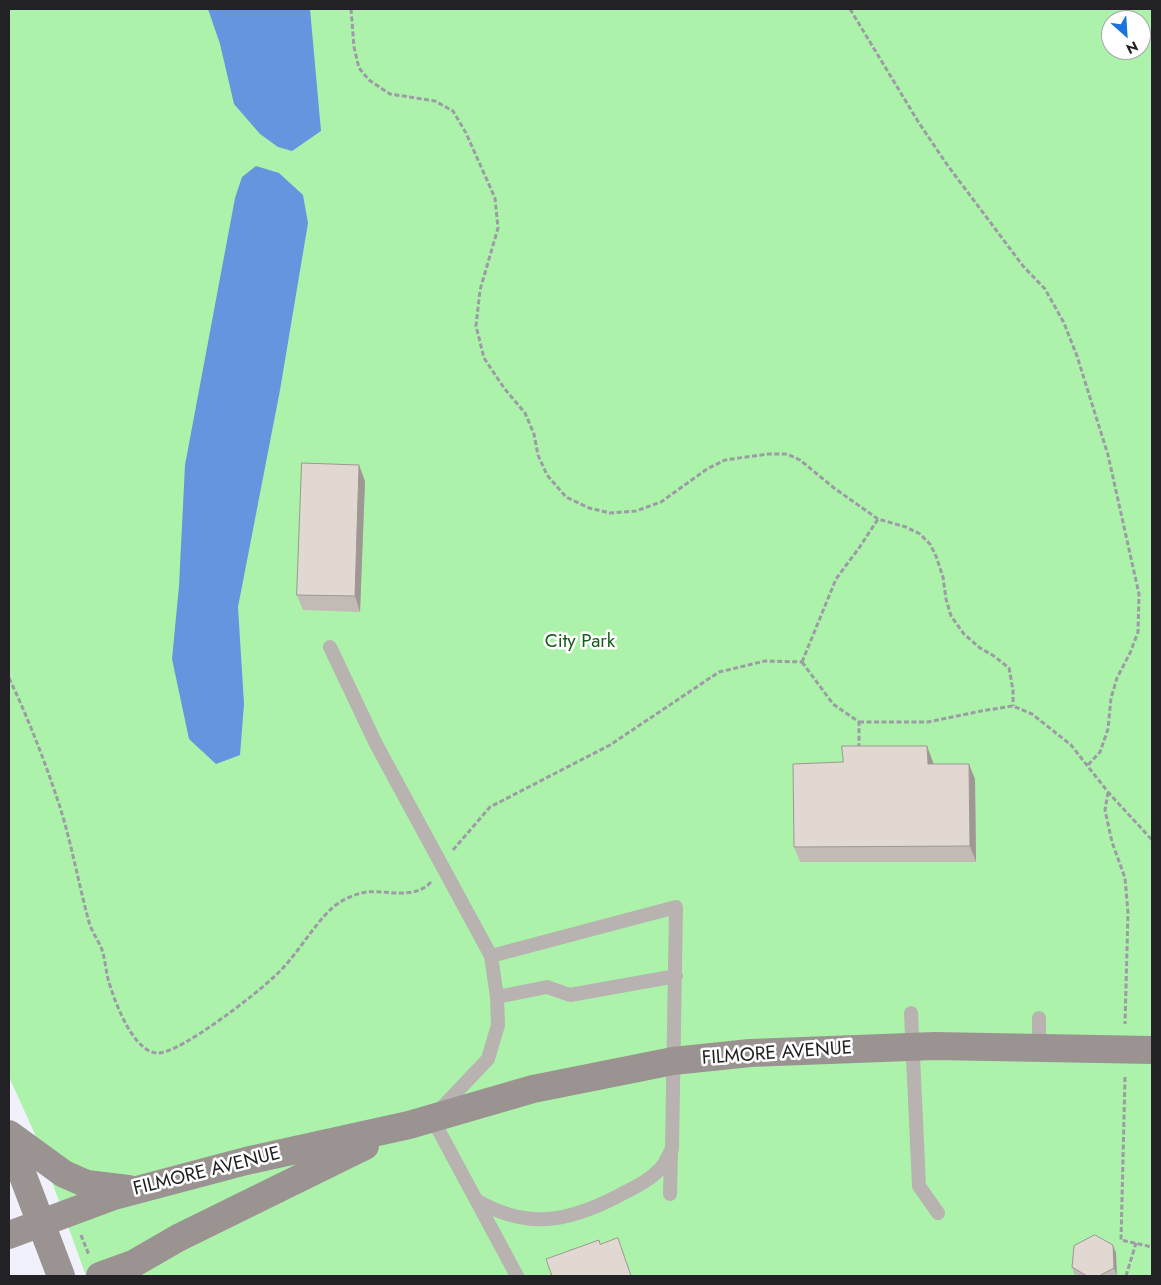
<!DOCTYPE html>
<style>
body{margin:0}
#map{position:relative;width:1161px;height:1285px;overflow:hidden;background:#f0f1fb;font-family:Jost,sans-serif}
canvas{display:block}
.frame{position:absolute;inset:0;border:10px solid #222226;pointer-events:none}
.north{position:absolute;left:1101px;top:10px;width:50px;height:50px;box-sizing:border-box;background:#fff;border:1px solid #a7a7a8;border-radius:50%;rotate:154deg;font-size:14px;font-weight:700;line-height:20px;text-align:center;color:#222226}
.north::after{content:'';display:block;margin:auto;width:18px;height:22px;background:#1b73dd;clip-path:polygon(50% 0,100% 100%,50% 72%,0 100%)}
</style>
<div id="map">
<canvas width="1161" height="1285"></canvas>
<div class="frame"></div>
<div class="north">N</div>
</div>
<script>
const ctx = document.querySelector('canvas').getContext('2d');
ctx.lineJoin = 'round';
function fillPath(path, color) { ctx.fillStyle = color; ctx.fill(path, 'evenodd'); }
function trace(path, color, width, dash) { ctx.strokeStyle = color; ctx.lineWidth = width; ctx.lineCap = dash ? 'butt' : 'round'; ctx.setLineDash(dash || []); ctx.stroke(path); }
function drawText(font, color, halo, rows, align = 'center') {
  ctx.font = font + ' Jost,sans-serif'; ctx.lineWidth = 5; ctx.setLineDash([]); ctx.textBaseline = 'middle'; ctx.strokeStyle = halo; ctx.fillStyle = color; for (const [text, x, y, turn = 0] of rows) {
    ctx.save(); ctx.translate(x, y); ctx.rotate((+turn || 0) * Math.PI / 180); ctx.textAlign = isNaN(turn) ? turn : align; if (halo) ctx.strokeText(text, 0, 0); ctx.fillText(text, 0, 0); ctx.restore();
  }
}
fillPath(new Path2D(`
 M 9,9 L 1152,9 L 1152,1276 L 86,1276 L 34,1132 L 9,1077 ZM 1111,20 L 1141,20 L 1141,50 L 1111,50 Z`), '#adf2ab');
fillPath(new Path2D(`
 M 208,9 L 310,9 L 321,131 L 292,151 L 278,147 L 260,134 L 234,104 L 220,44 Z
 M 256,166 L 279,173 L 303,195 L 308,223 L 280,390 L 238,607 L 244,704 L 240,755 L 216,764 L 189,739 L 172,659 L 179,586 L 185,465 L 235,198 L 242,177 Z`), '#6595df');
trace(new Path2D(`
 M 351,9 L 354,47 L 359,68 L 369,80 L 390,94 L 435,101 L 453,111 L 466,133 L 495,198 L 498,228 L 480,290 L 476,326 L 484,358 L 504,388 L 525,413 L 534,434 L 538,455 L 547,475 L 566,497 L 589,508 L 610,513 L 636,511 L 661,502 L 707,469 L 725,460 L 768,454 L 787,454 L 800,460 L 834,488 L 878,519 L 906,527 L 920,534 L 930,544 L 936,556 L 943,577 L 946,599 L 951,616 L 964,634 L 980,648 L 994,656 L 1009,668 L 1013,690 L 1013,706
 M 850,9 L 919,123 L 948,166 L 1023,266 L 1045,289 L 1064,323 L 1077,356 L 1108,455 L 1139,594 L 1138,632 L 1130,653 L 1117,678 L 1111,698 L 1108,729 L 1100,752 L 1088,765
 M 802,662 L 836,579 L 859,548 L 878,519
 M 802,662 L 833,704 L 859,722 L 859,749
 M 9,678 C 28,718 44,759 58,801 C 71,840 78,882 89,922 C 92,933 100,942 103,953 C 105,961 106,970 108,979 C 114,1000 133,1053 158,1053 C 181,1053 259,992 277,974 C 297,955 310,930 330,910 C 339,901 353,894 367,892 C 389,890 414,900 431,882
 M 859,722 L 928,722 L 981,711 L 1013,706 L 1032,714 L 1071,745 L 1108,792 L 1152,840
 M 1108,792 L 1105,810 L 1112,842 L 1125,878 L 1128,913 L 1125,1024
 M 453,850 L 490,807 L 610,745 L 719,672 L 765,661 L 802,662
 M 1125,1077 L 1121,1240 L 1152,1247
 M 81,1235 L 89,1255
 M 1126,1276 L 1136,1243`), '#9b9ca4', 3, [5, 2.5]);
trace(new Path2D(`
 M 330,647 L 376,744 L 491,956 L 497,997 L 498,1025 L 488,1059 L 432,1118 L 517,1276
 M 497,997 L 547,987 L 570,995 L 676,976
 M 911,1013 L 919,1186 L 938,1213
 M 1039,1018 L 1039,1047
 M 670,1194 L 671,1152
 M 476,1200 C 527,1230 568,1222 618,1196 C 633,1188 649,1181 660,1169 C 665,1164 668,1156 672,1149 L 676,907 L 491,956`), '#b8b2b1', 14);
trace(new Path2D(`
 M 9,1134 L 64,1174 L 87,1184 L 128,1189
 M 9,1139 L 61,1276
 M 9,1235 L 114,1196 L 246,1161 L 409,1125 L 533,1089 L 673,1061 L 750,1053 L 935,1046 L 1152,1050
 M 100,1276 L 133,1264 L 178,1238 L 365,1146`), '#9b9392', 28);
fillPath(new Path2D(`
 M 365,481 L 360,612 L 303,610 L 297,595 Z
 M 927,746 L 933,764 L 975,779 L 976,862 L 800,862 L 794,847 L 843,762 Z
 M 1116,1253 L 1116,1276 L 1075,1276 L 1072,1267 Z`), '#c2bab5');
fillPath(new Path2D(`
 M 359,465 L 365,481 L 360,612 L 355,596 Z
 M 927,746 L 933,762 L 934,779 L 928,764 Z
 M 969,764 L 975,779 L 976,862 L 970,846 Z
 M 1113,1245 L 1116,1253 L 1117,1276 L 1114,1268 Z`), '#9e9793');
const building = new Path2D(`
 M 302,463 L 359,465 L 355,596 L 297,595 Z
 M 842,746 L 927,746 L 928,764 L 969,764 L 970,846 L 794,847 L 793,764 L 843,762 Z
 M 1095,1235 L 1113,1245 L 1114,1268 L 1099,1276 L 1087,1276 L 1072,1267 L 1074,1246 Z
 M 618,1238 L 631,1276 L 552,1276 L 546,1259 L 599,1240 L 600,1244 Z`);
fillPath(building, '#e2d8d2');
trace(building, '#9e9793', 1);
drawText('19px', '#145c18', '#fff', [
 ["City Park",580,642]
]);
drawText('19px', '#222226', '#fff', [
 ["FILMORE AVENUE",777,1054,-4],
 ["FILMORE AVENUE",207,1172,-14]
]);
</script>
